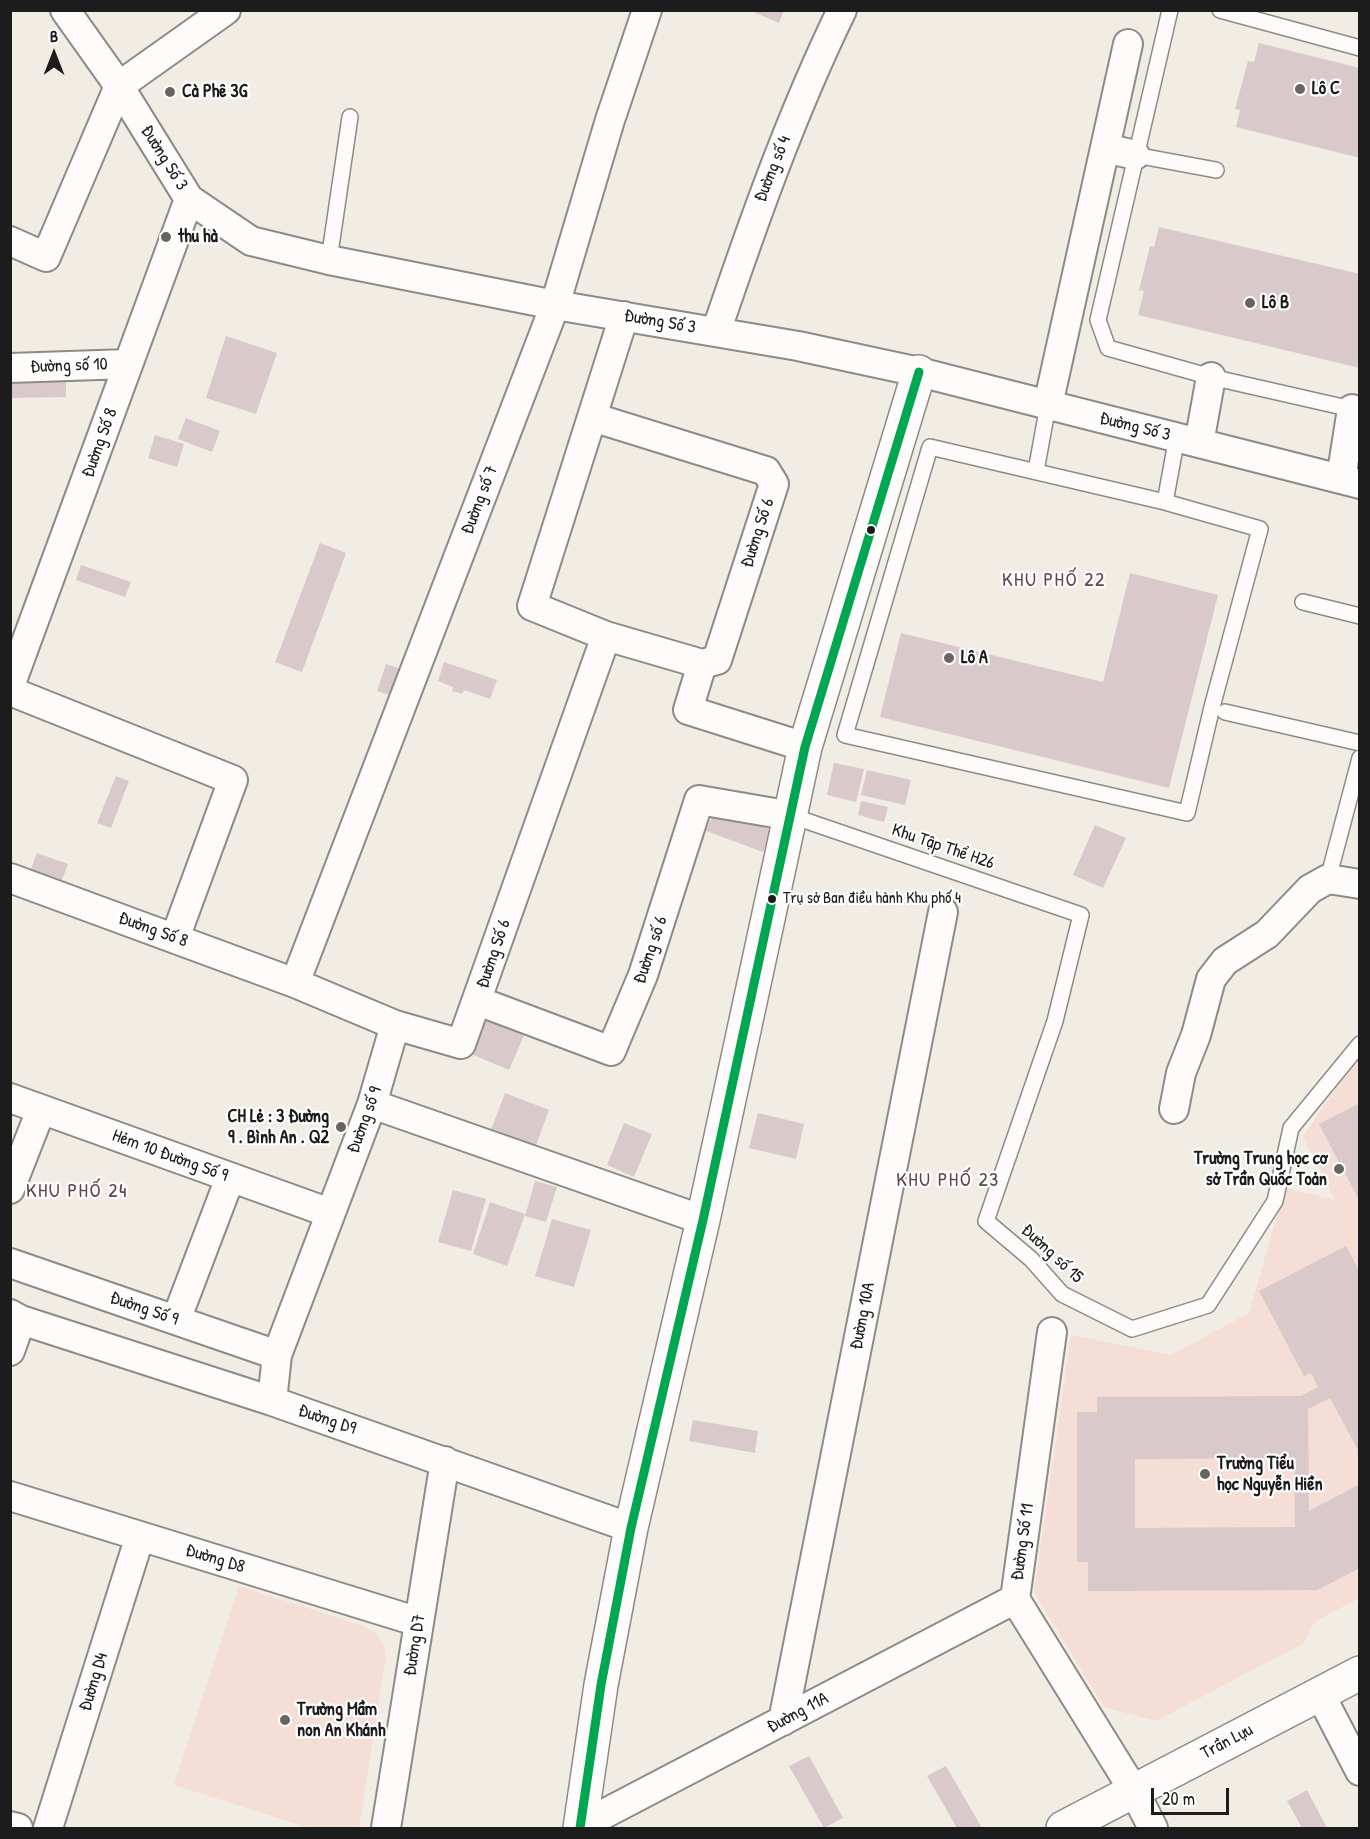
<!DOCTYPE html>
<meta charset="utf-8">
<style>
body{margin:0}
#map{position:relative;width:1370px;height:1839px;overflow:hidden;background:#f1ede4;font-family:"Patrick Hand",sans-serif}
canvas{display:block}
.frame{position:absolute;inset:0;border:12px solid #1c1c1c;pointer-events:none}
.north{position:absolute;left:24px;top:24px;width:60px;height:60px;-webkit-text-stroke:4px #fff;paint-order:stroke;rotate:0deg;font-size:16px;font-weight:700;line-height:24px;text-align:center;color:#1c1c1c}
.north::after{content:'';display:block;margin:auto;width:21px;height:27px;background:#1c1c1c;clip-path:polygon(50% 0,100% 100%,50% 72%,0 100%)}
.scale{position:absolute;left:1151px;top:1788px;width:78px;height:27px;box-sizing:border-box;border:3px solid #1c1c1c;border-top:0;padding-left:8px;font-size:18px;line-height:21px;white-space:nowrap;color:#1c1c1c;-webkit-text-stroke:4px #fff;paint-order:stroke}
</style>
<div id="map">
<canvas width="1370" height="1839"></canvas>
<div class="frame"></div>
<div class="north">B</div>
<div class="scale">20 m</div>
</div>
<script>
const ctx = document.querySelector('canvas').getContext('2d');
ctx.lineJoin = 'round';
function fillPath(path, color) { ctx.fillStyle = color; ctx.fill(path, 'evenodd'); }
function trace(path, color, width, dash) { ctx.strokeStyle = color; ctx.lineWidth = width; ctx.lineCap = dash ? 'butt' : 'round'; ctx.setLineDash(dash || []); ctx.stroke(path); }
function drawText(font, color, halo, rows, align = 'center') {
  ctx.font = font + ' "Patrick Hand",sans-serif'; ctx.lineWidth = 4.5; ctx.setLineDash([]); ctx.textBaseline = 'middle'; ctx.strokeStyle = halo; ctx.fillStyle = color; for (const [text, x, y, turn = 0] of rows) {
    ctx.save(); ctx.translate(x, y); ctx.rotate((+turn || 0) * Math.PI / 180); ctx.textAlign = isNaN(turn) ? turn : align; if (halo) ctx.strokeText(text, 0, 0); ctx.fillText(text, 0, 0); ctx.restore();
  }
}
fillPath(new Path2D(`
 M 1359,1053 L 1359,1598 L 1314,1622 L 1304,1643 L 1156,1721 L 1104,1707 L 1034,1592 L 1071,1335 L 1171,1355 L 1249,1313 L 1285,1188 L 1335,1200 L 1303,1137 Z
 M 239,1586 L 363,1626 L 375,1633 L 384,1644 L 386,1656 L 359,1828 L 309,1828 L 174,1785 Z`), '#f4ded5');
fillPath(new Path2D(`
 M 749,10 L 784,10 L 779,23 Z
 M 1259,43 L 1360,68 L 1360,158 L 1236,127 L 1240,110 L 1235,109 L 1248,61 L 1254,62 Z
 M 1159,227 L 1360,274 L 1360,368 L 1138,315 L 1144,291 L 1139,290 L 1150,246 L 1154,247 Z
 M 226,336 L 277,353 L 256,414 L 206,398 Z
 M 66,380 L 66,397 L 12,398 L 12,381 Z
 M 186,418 L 220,431 L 212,452 L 178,439 Z
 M 155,435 L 184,444 L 177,467 L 148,458 Z
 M 320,543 L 346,553 L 302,672 L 275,662 Z
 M 81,565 L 131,582 L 125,597 L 76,580 Z
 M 1130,573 L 1218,595 L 1169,788 L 880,717 L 901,633 L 1103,682 Z
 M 444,662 L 497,680 L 490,699 L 464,690 L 462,694 L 452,691 L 453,687 L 438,681 Z
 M 386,664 L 401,669 L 392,696 L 377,691 Z
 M 834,763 L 864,769 L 856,802 L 827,795 Z
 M 867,770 L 911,780 L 905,805 L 861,795 Z
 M 116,776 L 129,781 L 111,828 L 97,823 Z
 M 861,801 L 888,807 L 884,822 L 858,815 Z
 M 715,809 L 772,830 L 763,852 L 706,831 Z
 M 1095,825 L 1126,838 L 1103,888 L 1073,875 Z
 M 37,853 L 68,864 L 60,885 L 29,874 Z
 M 484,1017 L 525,1033 L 509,1070 L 469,1053 Z
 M 505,1093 L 549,1110 L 531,1159 L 482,1141 L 488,1128 L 491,1130 Z
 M 1360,1103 L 1360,1202 L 1319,1124 Z
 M 758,1113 L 804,1124 L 796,1159 L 749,1148 Z
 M 624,1123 L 652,1134 L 634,1177 L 607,1165 Z
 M 535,1181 L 557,1187 L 546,1222 L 525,1216 Z
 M 453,1190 L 486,1199 L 471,1251 L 438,1242 Z
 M 490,1202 L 525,1214 L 507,1266 L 473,1254 Z
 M 552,1219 L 591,1230 L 574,1287 L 535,1276 Z
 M 1346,1246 L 1360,1272 L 1360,1454 L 1330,1398 L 1308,1409 L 1309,1511 L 1360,1484 L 1360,1568 L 1317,1590 L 1088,1591 L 1088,1562 L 1077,1562 L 1077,1412 L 1097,1412 L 1097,1397 L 1301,1396 L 1318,1387 L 1311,1373 L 1304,1376 L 1259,1291 ZM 1294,1458 L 1295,1527 L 1135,1528 L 1135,1459 Z
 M 693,1420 L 758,1431 L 755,1453 L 689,1441 Z
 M 809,1756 L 843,1818 L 824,1828 L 789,1766 Z
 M 946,1766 L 982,1828 L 957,1828 L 927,1776 Z
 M 1307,1790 L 1327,1828 L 1302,1828 L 1287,1801 Z`), '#d9c9ca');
const service = new Path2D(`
 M 1170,10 L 1098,320 L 1108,348 L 1211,377 L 1356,410
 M 1220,10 L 1360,48
 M 1135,155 L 1216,170
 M 329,260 L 350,117
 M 930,447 L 1165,502 L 1260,529 L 1212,707 L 1187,813 L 845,735 Z
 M 1036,471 L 1048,405
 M 1165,502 L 1177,437
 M 1303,602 L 1360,616
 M 1225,712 L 1360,743
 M 792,816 L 1081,915 L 1055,1021 L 986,1221 L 1031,1259 L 1062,1294 L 1132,1329 L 1208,1305 L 1275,1201 L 1291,1128 L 1360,1044
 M 1328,879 L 1360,758`);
const minor = new Path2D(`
 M 65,10 L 119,86 L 189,199 L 251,241 L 329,260 L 555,305 L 798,346 L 919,372 L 1360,484
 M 1105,148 L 1135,155
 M 10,241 L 46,257 L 119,86 L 226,10
 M 716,332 C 753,223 791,115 842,10
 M 10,368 L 128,364
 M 1048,405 L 1128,44
 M 592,417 L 766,471 L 774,484 L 717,660 L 702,664 L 606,636 L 532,606 L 624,316
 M 1199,443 L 1211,377
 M 1341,479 L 1352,409
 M 702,664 L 688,710 L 805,747
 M 10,686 L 189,199
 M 10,691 L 233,780 L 175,938
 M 10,878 L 295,983 L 395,1025 L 461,1044 L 606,636
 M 295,983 L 555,305 L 610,120 L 647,10
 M 478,1001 L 611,1051 L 643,975 L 699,800 L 792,816
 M 10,1098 L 330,1213
 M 372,1104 L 703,1220
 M 1174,1109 L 1181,1073 L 1196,1035 L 1211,979 L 1225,961 L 1267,934 L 1310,889 L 1328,879 L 1360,884
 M 10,1189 L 41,1110
 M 10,1263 L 277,1355
 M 10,1314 L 21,1320 L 272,1401 L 631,1528
 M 176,1320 L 230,1178
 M 1052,1332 L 1015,1599 L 1134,1791 L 1153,1828
 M 10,1351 L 21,1320
 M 272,1401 L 277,1355 L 372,1104 L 395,1025
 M 10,1496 L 419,1622
 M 1320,1694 L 1360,1771
 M 783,1721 L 943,912
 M 10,1826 L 18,1828
 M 581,1826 L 1015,1599
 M 48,1828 L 140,1536
 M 386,1828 L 445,1461`);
const tertiary = new Path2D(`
 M 580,1828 L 601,1685 L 631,1528 L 703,1220 L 805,747 L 919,372
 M 1063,1828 L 1360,1673`);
trace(service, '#8d8b86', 18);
trace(minor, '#8d8b86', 32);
trace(tertiary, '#8d8b86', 36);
trace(service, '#fdfcfb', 15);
trace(minor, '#fdfcfb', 28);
trace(tertiary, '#fdfcfb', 33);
trace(new Path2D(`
 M 580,1828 L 601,1685 L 631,1528 L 703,1220 L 805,747 L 919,372`), '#00a651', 9);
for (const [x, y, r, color] of [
 [1300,89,6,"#676562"],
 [170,92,6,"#676562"],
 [166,237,6,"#676562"],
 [1250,303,6,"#676562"],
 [871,530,5,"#1c1c1c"],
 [949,658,6,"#676562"],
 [772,899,5,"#1c1c1c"],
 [341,1127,6,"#676562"],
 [1339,1169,6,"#676562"],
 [1205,1474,6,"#676562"],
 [285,1720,6,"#676562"]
]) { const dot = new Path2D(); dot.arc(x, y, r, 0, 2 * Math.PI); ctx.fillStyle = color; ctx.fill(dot); trace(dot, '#fff', 2); }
drawText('16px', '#1c1c1c', '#fff', [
 ["Trụ sở Ban điều hành Khu phố 4",783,899]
], 'left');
drawText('bold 18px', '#1c1c1c', '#fff', [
 ["Lô C",1312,89],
 ["Cà Phê 3G",182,92],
 ["thu hà",178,237],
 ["Lô B",1262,303],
 ["Lô A",961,658],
 ["CH Lẻ : 3 Đường",329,1117,"right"],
 ["9 . Bình An . Q2",329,1138,"right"],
 ["Trường Trung học cơ",1327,1159,"right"],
 ["sở Trần Quốc Toản",1327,1180,"right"],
 ["Trường Tiểu",1217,1464],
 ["học Nguyễn Hiền",1217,1485],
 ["Trường Mầm",297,1710],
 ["non An Khánh",297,1731]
], 'left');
drawText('18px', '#1c1c1c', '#fff', [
 ["Đường Số 3",164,158,58],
 ["Đường số 4",773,169,-68],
 ["Đường Số 3",660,322,10],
 ["Đường số 10",69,366,-2],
 ["Đường Số 3",1135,427,14],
 ["Đường Số 8",100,443,-70],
 ["Đường số 7",480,500,-69],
 ["Đường Số 6",758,533,-72],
 ["Khu Tập Thể H26",943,847,19],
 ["Đường Số 8",153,930,20],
 ["Đường số 6",651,950,-71],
 ["Đường Số 6",494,954,-71],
 ["Đường số 9",365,1120,-70],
 ["Hẻm 10 Đường Số 9",170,1156,20],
 ["Đường số 15",1052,1254,43],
 ["Đường Số 9",144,1309,19],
 ["Đường 10A",863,1316,-79],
 ["Đường D9",327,1420,19],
 ["Đường Số 11",1023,1542,-82],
 ["Đường D8",215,1559,17],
 ["Đường D7",415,1645,-81],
 ["Đường D4",94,1682,-73],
 ["Đường 11A",798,1713,-28],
 ["Trần Lựu",1227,1742,-28]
]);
ctx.letterSpacing = '1.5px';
drawText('20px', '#60454f', '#fff', [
 ["KHU PHỐ 22",1054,581],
 ["KHU PHỐ 23",948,1181],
 ["KHU PHỐ 24",77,1192]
]);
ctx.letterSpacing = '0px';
</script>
